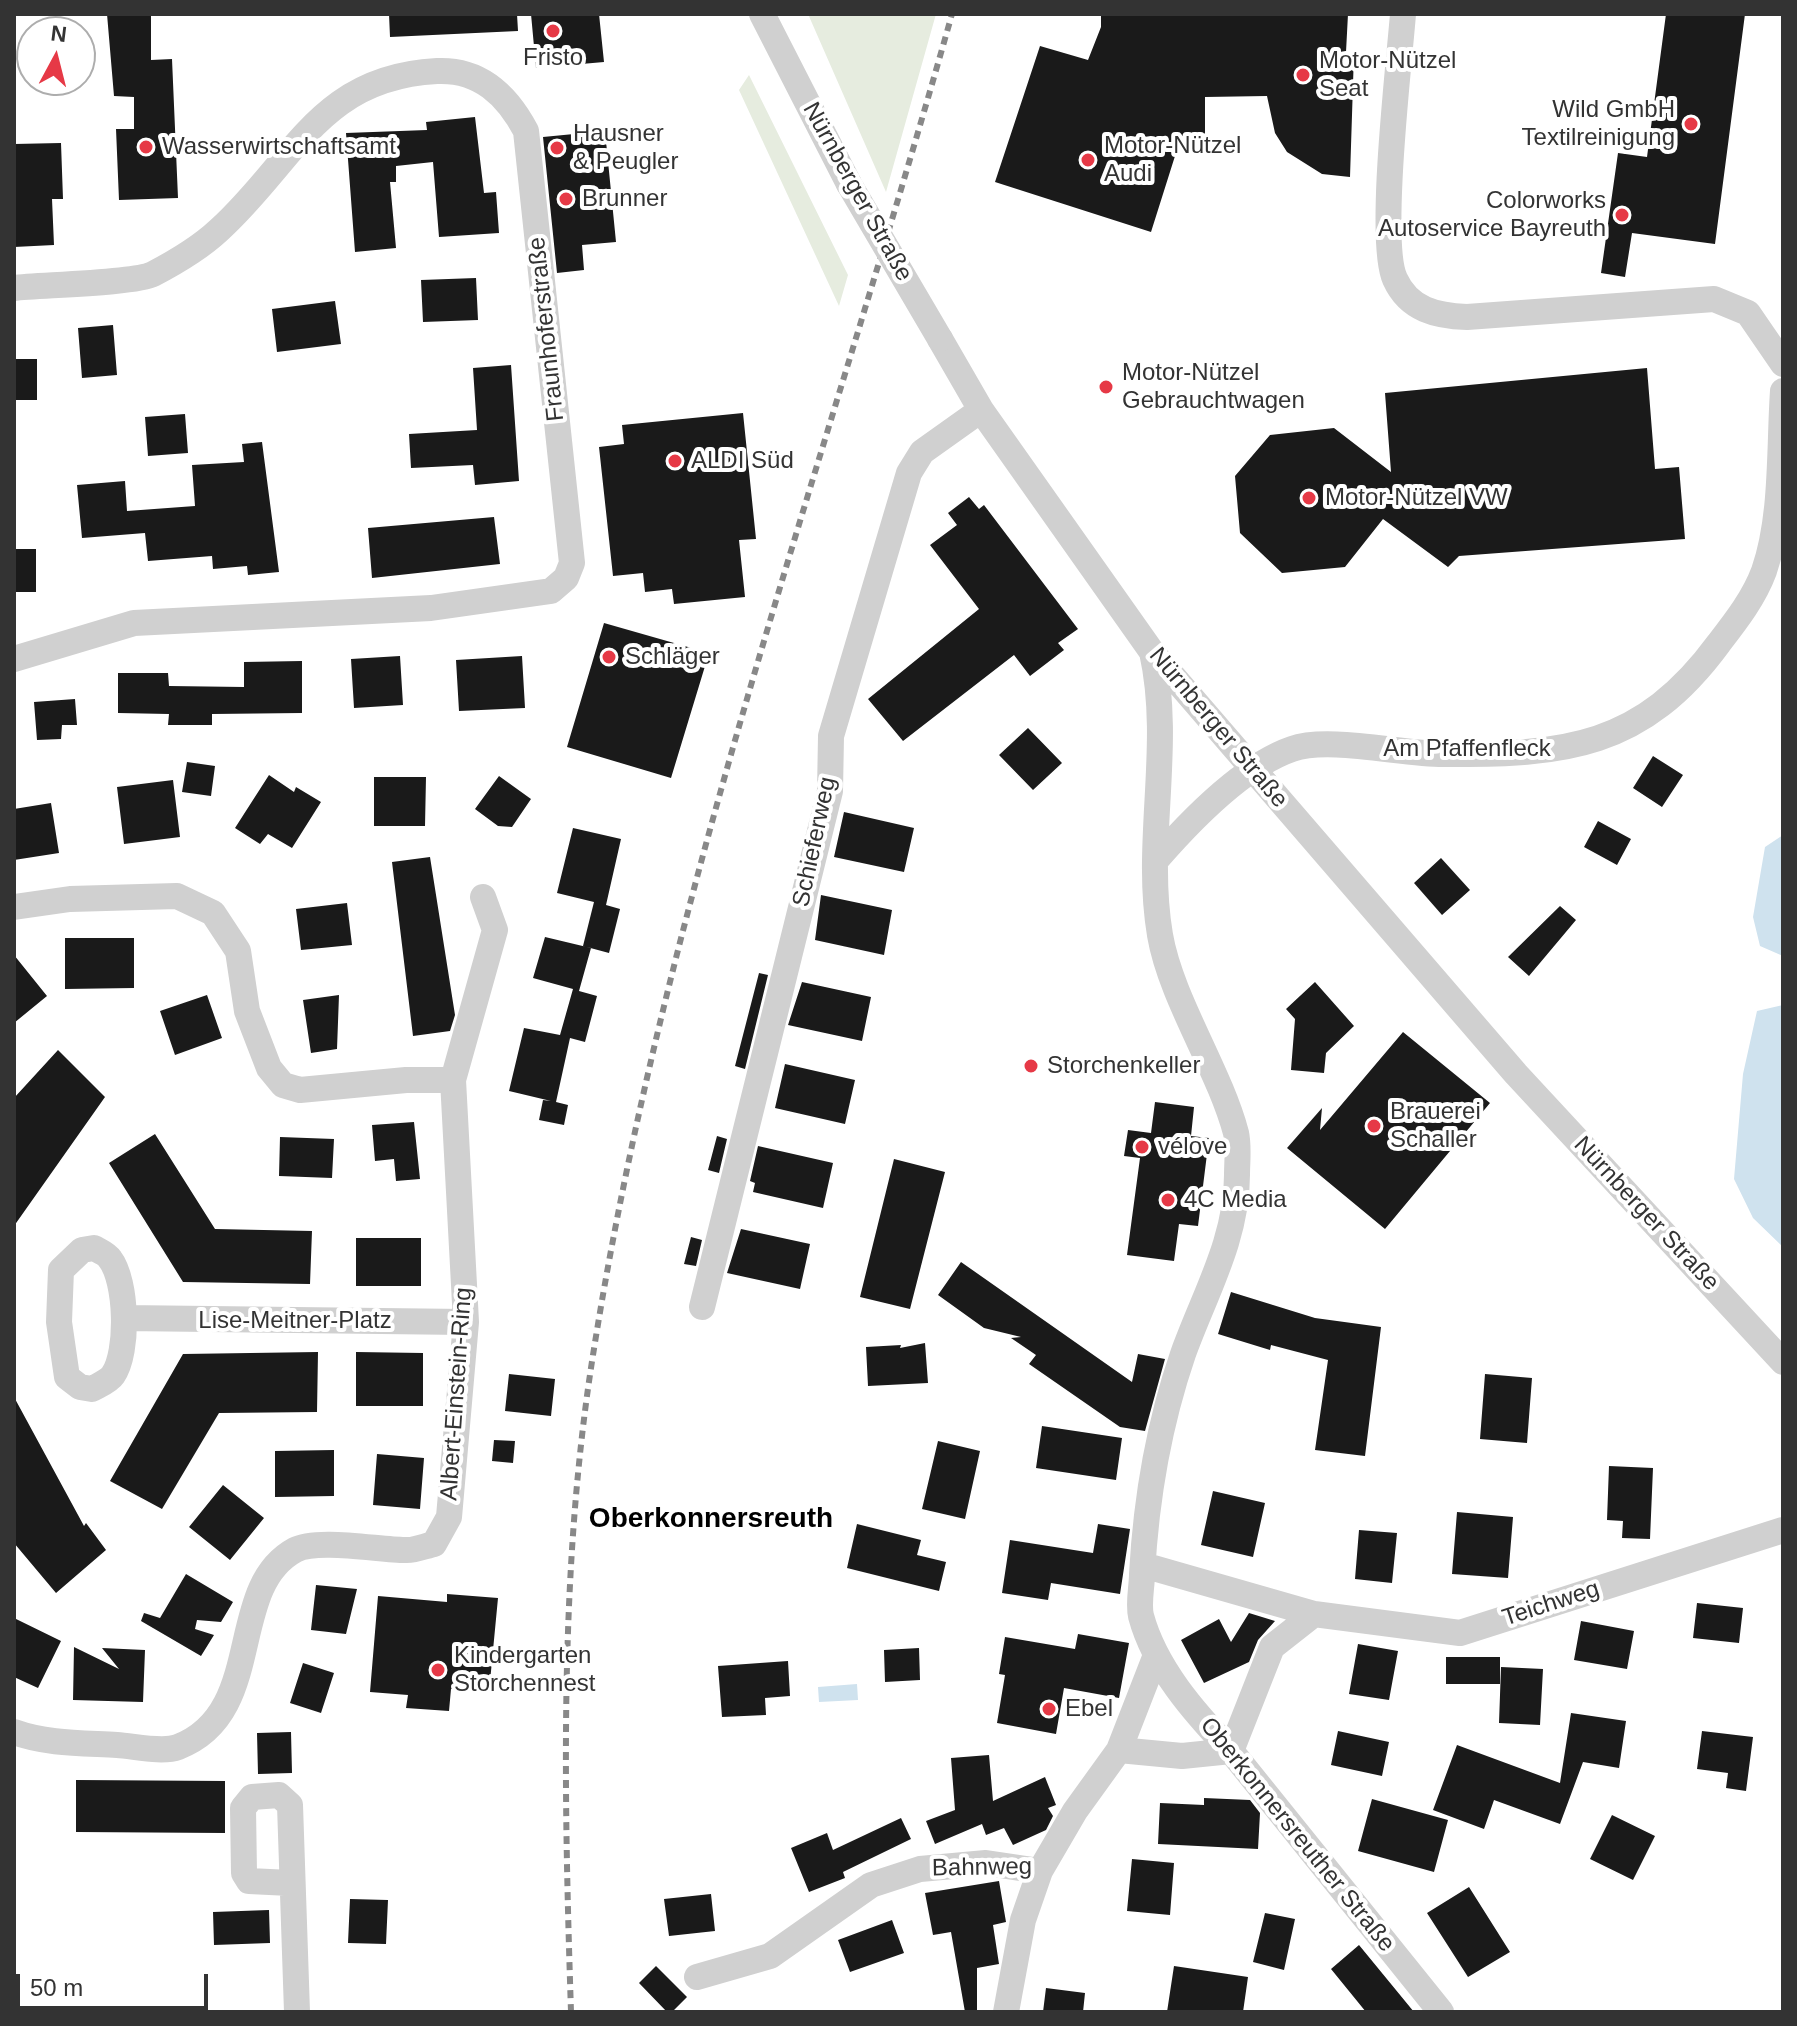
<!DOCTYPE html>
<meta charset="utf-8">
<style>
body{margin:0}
#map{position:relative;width:1797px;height:2026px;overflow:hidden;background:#fff;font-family:Arial,sans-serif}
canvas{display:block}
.frame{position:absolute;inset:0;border:16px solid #333;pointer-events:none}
.north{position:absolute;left:16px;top:16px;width:80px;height:80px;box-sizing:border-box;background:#fff;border:2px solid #adadad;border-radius:50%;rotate:7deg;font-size:22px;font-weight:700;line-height:32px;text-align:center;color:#333}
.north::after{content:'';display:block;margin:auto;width:28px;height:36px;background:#e63946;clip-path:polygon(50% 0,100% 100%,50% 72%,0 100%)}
.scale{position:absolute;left:16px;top:1974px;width:192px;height:36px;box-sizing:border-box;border:4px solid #333;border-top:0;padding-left:10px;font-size:24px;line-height:28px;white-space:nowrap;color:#333;-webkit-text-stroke:6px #fff;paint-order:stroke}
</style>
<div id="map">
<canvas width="1797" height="2026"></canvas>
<div class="frame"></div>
<div class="north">N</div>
<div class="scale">50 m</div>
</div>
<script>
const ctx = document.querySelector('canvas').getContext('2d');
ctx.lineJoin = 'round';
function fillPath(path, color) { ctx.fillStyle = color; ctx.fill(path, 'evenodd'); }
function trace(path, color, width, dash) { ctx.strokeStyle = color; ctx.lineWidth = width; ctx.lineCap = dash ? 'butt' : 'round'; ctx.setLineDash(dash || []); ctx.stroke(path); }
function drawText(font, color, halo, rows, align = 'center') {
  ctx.font = font + ' Arial,sans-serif'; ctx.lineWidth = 8; ctx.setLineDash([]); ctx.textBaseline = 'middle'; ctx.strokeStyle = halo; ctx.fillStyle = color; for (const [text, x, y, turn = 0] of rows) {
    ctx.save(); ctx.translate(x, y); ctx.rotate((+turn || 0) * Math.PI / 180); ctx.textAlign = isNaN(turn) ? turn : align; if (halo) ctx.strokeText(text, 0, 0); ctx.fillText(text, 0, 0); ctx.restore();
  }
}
fillPath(new Path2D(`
 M 808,14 L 936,14 L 886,192 Z
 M 749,75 L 848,275 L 839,306 L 739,90 Z`), '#e6ecdf');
fillPath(new Path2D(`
 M 1783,835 L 1783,956 L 1760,946 L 1753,917 L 1765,847 Z
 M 1783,1005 L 1783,1247 L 1753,1218 L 1734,1179 L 1743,1074 L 1757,1011 Z
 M 857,1684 L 858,1700 L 819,1702 L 818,1687 Z`), '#cfe2ee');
fillPath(new Path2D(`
 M 107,14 L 151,14 L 151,60 L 172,59 L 178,198 L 119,200 L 116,129 L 134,129 L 134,97 L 114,96 Z
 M 389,14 L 517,14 L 518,31 L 390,37 Z
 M 531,14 L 599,14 L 604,62 L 536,68 Z
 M 1101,14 L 1348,14 L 1346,52 L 1354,53 L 1350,177 L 1322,174 L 1287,152 L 1275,133 L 1267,96 L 1205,97 L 1205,139 L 1181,137 L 1151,232 L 995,182 L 1040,46 L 1088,60 L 1101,27 Z
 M 1666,14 L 1745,14 L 1715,244 L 1632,233 L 1625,277 L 1601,273 L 1618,153 L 1647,157 Z
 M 475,117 L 484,193 L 496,192 L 499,233 L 439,237 L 433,162 L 396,166 L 396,182 L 390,182 L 396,248 L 355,252 L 346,133 L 427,130 L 426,122 Z
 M 605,131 L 616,242 L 582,245 L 584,270 L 557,273 L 543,137 Z
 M 61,143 L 63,199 L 52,199 L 54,245 L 14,247 L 14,144 Z
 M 476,278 L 478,320 L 423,322 L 421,280 Z
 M 335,301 L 341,344 L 277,352 L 272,309 Z
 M 113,325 L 117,375 L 82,378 L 78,328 Z
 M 14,359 L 37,359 L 37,400 L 14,400 Z
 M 511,365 L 519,481 L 475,485 L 473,465 L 411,468 L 409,434 L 477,430 L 473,368 Z
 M 1647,368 L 1655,469 L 1679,467 L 1685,539 L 1459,556 L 1448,567 L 1383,519 L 1345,567 L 1282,573 L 1240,533 L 1235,476 L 1270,435 L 1334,428 L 1391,472 L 1385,393 Z
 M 743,413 L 756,539 L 739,540 L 745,597 L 674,604 L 672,589 L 645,592 L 643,573 L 613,576 L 599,447 L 624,444 L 622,425 Z
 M 185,414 L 188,453 L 148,456 L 145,417 Z
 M 262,442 L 279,572 L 248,575 L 247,566 L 213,569 L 212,556 L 148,561 L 145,533 L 82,538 L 77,485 L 125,481 L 127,511 L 195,506 L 192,465 L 244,462 L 242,444 Z
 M 969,497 L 979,509 L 984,505 L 1078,629 L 1058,643 L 1064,650 L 1030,676 L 1014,655 L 903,741 L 868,699 L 979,609 L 930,545 L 957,525 L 948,513 Z
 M 494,517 L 500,564 L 372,578 L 368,528 Z
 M 14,549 L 36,549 L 36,592 L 14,592 Z
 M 604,623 L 709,653 L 671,778 L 567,747 Z
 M 400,656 L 403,705 L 354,708 L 351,659 Z
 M 522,656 L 525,708 L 459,711 L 456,660 Z
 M 302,661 L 302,713 L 212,714 L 212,725 L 168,725 L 169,714 L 118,713 L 118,673 L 168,673 L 169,686 L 244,687 L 244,662 Z
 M 75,699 L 77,725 L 62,725 L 61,739 L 37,740 L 34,702 Z
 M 1028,728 L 1062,763 L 1033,790 L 999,755 Z
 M 1653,756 L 1683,775 L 1662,807 L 1633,788 Z
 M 187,762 L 215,766 L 211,796 L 182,792 Z
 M 269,775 L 294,792 L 296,787 L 321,802 L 292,848 L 268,834 L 260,844 L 235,828 Z
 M 499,776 L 531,799 L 512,827 L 498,826 L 475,809 Z
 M 374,777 L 426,777 L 425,826 L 374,826 Z
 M 173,780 L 180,837 L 124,844 L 117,787 Z
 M 51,803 L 59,853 L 14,860 L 14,809 Z
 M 844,812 L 914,828 L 904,872 L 834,857 Z
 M 1598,821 L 1631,839 L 1617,865 L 1584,847 Z
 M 573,828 L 621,839 L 606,905 L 620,909 L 609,953 L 583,946 L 594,902 L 557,893 Z
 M 430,857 L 455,1015 L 450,1031 L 413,1036 L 392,862 Z
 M 1441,858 L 1470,890 L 1442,915 L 1414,883 Z
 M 821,895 L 892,910 L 884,955 L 815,940 Z
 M 347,903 L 352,945 L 301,950 L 296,909 Z
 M 1560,906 L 1576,920 L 1529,976 L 1508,957 Z
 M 545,937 L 591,948 L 579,991 L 597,996 L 585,1042 L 570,1038 L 556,1102 L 568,1105 L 564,1125 L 539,1120 L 543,1100 L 551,1101 L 509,1091 L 524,1028 L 560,1035 L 573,989 L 533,978 Z
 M 65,938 L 134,938 L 134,988 L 65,989 Z
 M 14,955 L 47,996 L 14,1023 Z
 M 759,973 L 768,975 L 745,1069 L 735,1066 Z
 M 802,982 L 871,997 L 862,1041 L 788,1025 Z
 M 1315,982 L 1354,1026 L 1326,1053 L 1324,1073 L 1291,1070 L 1295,1019 L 1286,1009 Z
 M 207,995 L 222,1038 L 175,1055 L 160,1011 Z
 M 339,995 L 337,1049 L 311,1053 L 303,1000 Z
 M 1403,1032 L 1490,1103 L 1385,1229 L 1287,1148 L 1322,1108 L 1320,1130 Z
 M 58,1050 L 105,1097 L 14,1226 L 14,1098 Z
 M 785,1064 L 855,1080 L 845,1124 L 775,1108 Z
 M 1155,1102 L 1194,1107 L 1191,1136 L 1209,1138 L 1198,1226 L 1179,1224 L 1174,1261 L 1127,1255 L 1140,1158 L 1124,1156 L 1128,1130 L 1151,1133 Z
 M 414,1122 L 420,1179 L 396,1181 L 394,1159 L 375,1161 L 372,1125 Z
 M 155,1134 L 215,1229 L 312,1231 L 310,1284 L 183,1282 L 109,1163 Z
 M 717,1136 L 727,1139 L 719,1173 L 708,1170 Z
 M 280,1137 L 334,1139 L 332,1178 L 279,1176 Z
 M 758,1146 L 833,1163 L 823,1208 L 753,1192 L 755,1183 L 750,1181 Z
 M 894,1159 L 945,1172 L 910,1309 L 860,1297 Z
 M 741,1229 L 810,1244 L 800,1289 L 727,1273 Z
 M 691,1237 L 702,1240 L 696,1266 L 684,1264 Z
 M 356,1238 L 421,1238 L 421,1286 L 356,1286 Z
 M 961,1262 L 1132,1382 L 1138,1354 L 1165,1359 L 1145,1431 L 1120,1427 L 1029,1364 L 1036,1355 L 1011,1338 L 1021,1337 L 984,1328 L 938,1295 Z
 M 1231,1292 L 1315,1318 L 1381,1327 L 1365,1456 L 1315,1450 L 1328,1360 L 1271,1345 L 1270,1350 L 1218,1334 Z
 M 925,1343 L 928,1383 L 868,1386 L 866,1347 L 901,1345 L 900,1348 Z
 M 318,1352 L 317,1412 L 219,1413 L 162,1509 L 110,1481 L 183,1354 Z
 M 356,1352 L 423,1353 L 423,1406 L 356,1406 Z
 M 509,1374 L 555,1379 L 551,1416 L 505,1411 Z
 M 1485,1374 L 1532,1378 L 1527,1443 L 1480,1439 Z
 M 14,1397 L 84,1526 L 86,1523 L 106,1550 L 56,1593 L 14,1543 Z
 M 1042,1426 L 1122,1438 L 1116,1480 L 1036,1468 Z
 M 494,1440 L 515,1441 L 513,1463 L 492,1461 Z
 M 938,1441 L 980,1451 L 965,1519 L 922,1509 Z
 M 334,1450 L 334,1496 L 275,1497 L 275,1451 Z
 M 377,1454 L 424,1458 L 420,1509 L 373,1505 Z
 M 1609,1466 L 1653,1468 L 1650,1539 L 1622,1538 L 1623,1521 L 1607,1520 Z
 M 223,1485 L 264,1518 L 230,1560 L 189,1527 Z
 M 1213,1491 L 1265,1503 L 1253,1557 L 1201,1545 Z
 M 1457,1512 L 1513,1517 L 1508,1578 L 1452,1574 Z
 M 857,1524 L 921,1540 L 917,1555 L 946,1562 L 939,1591 L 847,1568 Z
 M 1098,1524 L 1130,1529 L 1120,1594 L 1051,1583 L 1048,1600 L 1002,1593 L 1010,1540 L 1093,1553 Z
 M 1359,1530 L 1397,1533 L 1392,1583 L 1355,1579 Z
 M 186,1574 L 233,1602 L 221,1622 L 197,1620 L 195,1629 L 214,1635 L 201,1656 L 141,1621 L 144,1613 L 160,1618 Z
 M 316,1585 L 357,1589 L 346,1634 L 311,1630 Z
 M 447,1594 L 498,1598 L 489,1692 L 451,1689 L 449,1711 L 406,1708 L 408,1695 L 370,1692 L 378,1596 L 447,1602 Z
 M 1697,1603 L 1743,1608 L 1739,1643 L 1693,1638 Z
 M 1249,1613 L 1275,1621 L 1258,1640 L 1249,1662 L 1204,1683 L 1181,1640 L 1219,1619 L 1231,1642 Z
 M 14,1618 L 61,1641 L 38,1688 L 14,1677 Z
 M 1581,1621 L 1634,1631 L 1627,1669 L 1574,1660 Z
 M 1078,1634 L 1129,1643 L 1119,1698 L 1064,1688 L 1056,1734 L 997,1723 L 1005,1675 L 999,1674 L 1005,1637 L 1075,1649 Z
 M 1358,1644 L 1398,1651 L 1389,1700 L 1349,1694 Z
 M 74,1647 L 119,1669 L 102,1648 L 145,1650 L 143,1702 L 73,1700 Z
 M 919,1648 L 920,1680 L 885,1682 L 884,1650 Z
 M 1446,1657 L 1500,1657 L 1500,1684 L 1446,1684 Z
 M 788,1661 L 790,1696 L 765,1698 L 766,1715 L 722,1717 L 718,1666 Z
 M 303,1663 L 334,1673 L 321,1713 L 290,1703 Z
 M 1501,1667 L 1543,1669 L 1540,1725 L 1499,1723 Z
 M 1571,1713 L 1626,1721 L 1619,1768 L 1583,1762 L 1560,1824 L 1494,1800 L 1484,1829 L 1433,1810 L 1457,1745 L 1560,1783 Z
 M 1338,1731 L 1389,1742 L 1382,1776 L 1331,1765 Z
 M 1702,1731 L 1753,1737 L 1746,1791 L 1726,1788 L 1728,1773 L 1697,1769 Z
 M 291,1732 L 292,1773 L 258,1774 L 257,1733 Z
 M 989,1755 L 993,1801 L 1045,1777 L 1056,1805 L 1048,1808 L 1053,1816 L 1046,1830 L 1013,1845 L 1004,1828 L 986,1835 L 982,1824 L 935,1844 L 926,1821 L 955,1810 L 951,1758 Z
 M 76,1780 L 225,1781 L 225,1833 L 76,1832 Z
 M 1204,1798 L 1250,1800 L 1260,1813 L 1258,1849 L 1158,1844 L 1160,1803 L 1204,1805 Z
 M 1372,1799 L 1448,1820 L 1434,1872 L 1358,1851 Z
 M 1612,1815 L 1655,1836 L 1633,1880 L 1590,1859 Z
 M 901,1818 L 911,1839 L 843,1872 L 845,1878 L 809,1892 L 791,1848 L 827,1833 L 833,1850 Z
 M 1132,1859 L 1174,1863 L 1170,1915 L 1127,1911 Z
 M 999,1881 L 1006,1922 L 993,1925 L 999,1964 L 977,1968 L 977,2012 L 965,2012 L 951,1932 L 933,1935 L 925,1893 Z
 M 1469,1887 L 1510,1952 L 1468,1977 L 1427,1913 Z
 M 711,1894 L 715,1931 L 669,1936 L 664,1899 Z
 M 350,1899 L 388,1900 L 386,1944 L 348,1943 Z
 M 269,1910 L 270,1943 L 214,1945 L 213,1912 Z
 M 1265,1913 L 1295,1919 L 1284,1970 L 1253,1962 Z
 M 892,1920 L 904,1953 L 850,1972 L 838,1940 Z
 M 1359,1945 L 1414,2012 L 1366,2012 L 1331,1969 Z
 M 656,1966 L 687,1997 L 672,2012 L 667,2012 L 639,1983 Z
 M 1174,1966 L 1248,1977 L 1243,2012 L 1167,2012 Z
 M 1046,1988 L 1085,1993 L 1083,2012 L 1043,2012 Z`), '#1a1a1a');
trace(new Path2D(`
 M 762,14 L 849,184
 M 1403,14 C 1399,65 1378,242 1395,279 C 1409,310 1437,316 1467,317 L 1714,299 L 1748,313 L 1783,364
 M 14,288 C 40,285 136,283 153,274 C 174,263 202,246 219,230 C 295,161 319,77 437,71 C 480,69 507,95 526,131 L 572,563 L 566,578 L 551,591 L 431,608 L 134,623 L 14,659
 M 940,339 L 981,410 L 1152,652 L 1516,1074 L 1783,1362
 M 1152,652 C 1173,746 1144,841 1160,935 C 1171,999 1219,1069 1236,1133 C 1239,1146 1237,1162 1237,1175 C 1237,1240 1204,1295 1183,1354 C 1159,1424 1146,1500 1142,1574 C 1142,1587 1138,1603 1141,1616 C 1155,1668 1194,1712 1231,1751 L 1441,2012
 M 1157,859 C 1191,820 1243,766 1292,749 C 1328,736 1401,754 1443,754 C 1565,755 1642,748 1719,643 C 1736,621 1754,598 1764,571 C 1783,516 1779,449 1783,391
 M 14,907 L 70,899 L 177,896 L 213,913 L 238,951 L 247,1011 L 269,1068 L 283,1085 L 300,1090 L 406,1080 L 453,1080 L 466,1322 L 449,1517 L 434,1544 C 425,1546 414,1551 405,1550 C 379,1550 317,1538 295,1550 C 225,1588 267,1713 178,1747 C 162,1753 134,1746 117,1745 C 83,1743 47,1744 14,1732
 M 453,1080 L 495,930 L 483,897
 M 94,1248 C 99,1251 107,1254 110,1259 C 127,1281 129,1352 113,1375 C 109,1381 99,1385 92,1389 L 80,1387 L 67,1377 L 59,1322 L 61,1270 L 82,1250 Z
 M 702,1307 L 830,791 L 831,736 L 909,473 L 922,452 L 981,410
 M 124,1318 L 466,1322
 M 1143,1565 L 1314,1614
 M 1119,1750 L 1182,1756 L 1231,1751
 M 1231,1751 L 1272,1647 L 1314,1614 L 1460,1633 L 1783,1530
 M 290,1883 L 249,1881 L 244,1873 L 243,1808 L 252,1797 L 279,1795 L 290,1805 L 297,2012
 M 697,1977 L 770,1956 L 871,1885 L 920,1869 L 986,1863 L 1040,1871
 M 1006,2012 L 1023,1920 L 1040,1871 L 1075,1811 L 1119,1750 L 1156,1655`), '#d0d0d0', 26);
trace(new Path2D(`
 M 571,2012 C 564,1796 559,1569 593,1355 C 665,897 827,459 952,14`), '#888', 6, [8, 6]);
trace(new Path2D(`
 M 849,184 L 940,339`), '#d0d0d0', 26);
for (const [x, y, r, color] of [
 [553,31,8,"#e63946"],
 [1303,75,8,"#e63946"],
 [1691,124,8,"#e63946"],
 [146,147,8,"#e63946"],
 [557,148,8,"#e63946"],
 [1088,160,8,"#e63946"],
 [566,199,8,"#e63946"],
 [1622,215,8,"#e63946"],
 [1106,387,8,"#e63946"],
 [675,461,8,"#e63946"],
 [1309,498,8,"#e63946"],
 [609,657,8,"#e63946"],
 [1031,1066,8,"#e63946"],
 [1374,1126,8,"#e63946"],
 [1142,1147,8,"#e63946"],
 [1168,1200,8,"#e63946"],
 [438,1670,8,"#e63946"],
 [1049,1709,8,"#e63946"]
]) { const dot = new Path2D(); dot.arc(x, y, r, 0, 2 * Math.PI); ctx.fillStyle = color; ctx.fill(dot); trace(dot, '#fff', 3); }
drawText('24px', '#333', '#fff', [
 ["Fristo",553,58,"center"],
 ["Motor-Nützel",1319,61],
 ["Seat",1319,89],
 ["Wild GmbH",1675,110,"right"],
 ["Textilreinigung",1675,138,"right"],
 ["Hausner",573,134],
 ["& Peugler",573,162],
 ["Motor-Nützel",1104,146],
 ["Audi",1104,174],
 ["Wasserwirtschaftsamt",162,147],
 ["Brunner",582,199],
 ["Colorworks",1606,201,"right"],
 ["Autoservice Bayreuth",1606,229,"right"],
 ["Motor-Nützel",1122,373],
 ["Gebrauchtwagen",1122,401],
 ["ALDI Süd",691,461],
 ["Motor-Nützel VW",1325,498],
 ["Schläger",625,657],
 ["Storchenkeller",1047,1066],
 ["Brauerei",1390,1112],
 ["Schaller",1390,1140],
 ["vélove",1158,1147],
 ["4C Media",1184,1200],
 ["Kindergarten",454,1656],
 ["Storchennest",454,1684],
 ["Ebel",1065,1709]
], 'left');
drawText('24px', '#333', '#fff', [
 ["Nürnberger Straße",857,192,61],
 ["Fraunhoferstraße",547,329,-96],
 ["Nürnberger Straße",1218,728,50],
 ["Am Pfaffenfleck",1467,749],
 ["Schieferweg",815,842,-78],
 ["Nürnberger Straße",1646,1214,47],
 ["Lise-Meitner-Platz",295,1321],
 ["Albert-Einstein-Ring",457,1394,-86],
 ["Teichweg",1551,1604,-18],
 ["Oberkonnersreuther Straße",1297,1835,51],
 ["Bahnweg",982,1868,-1]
]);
drawText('bold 28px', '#000', '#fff', [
 ["Oberkonnersreuth",711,1519]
]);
</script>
